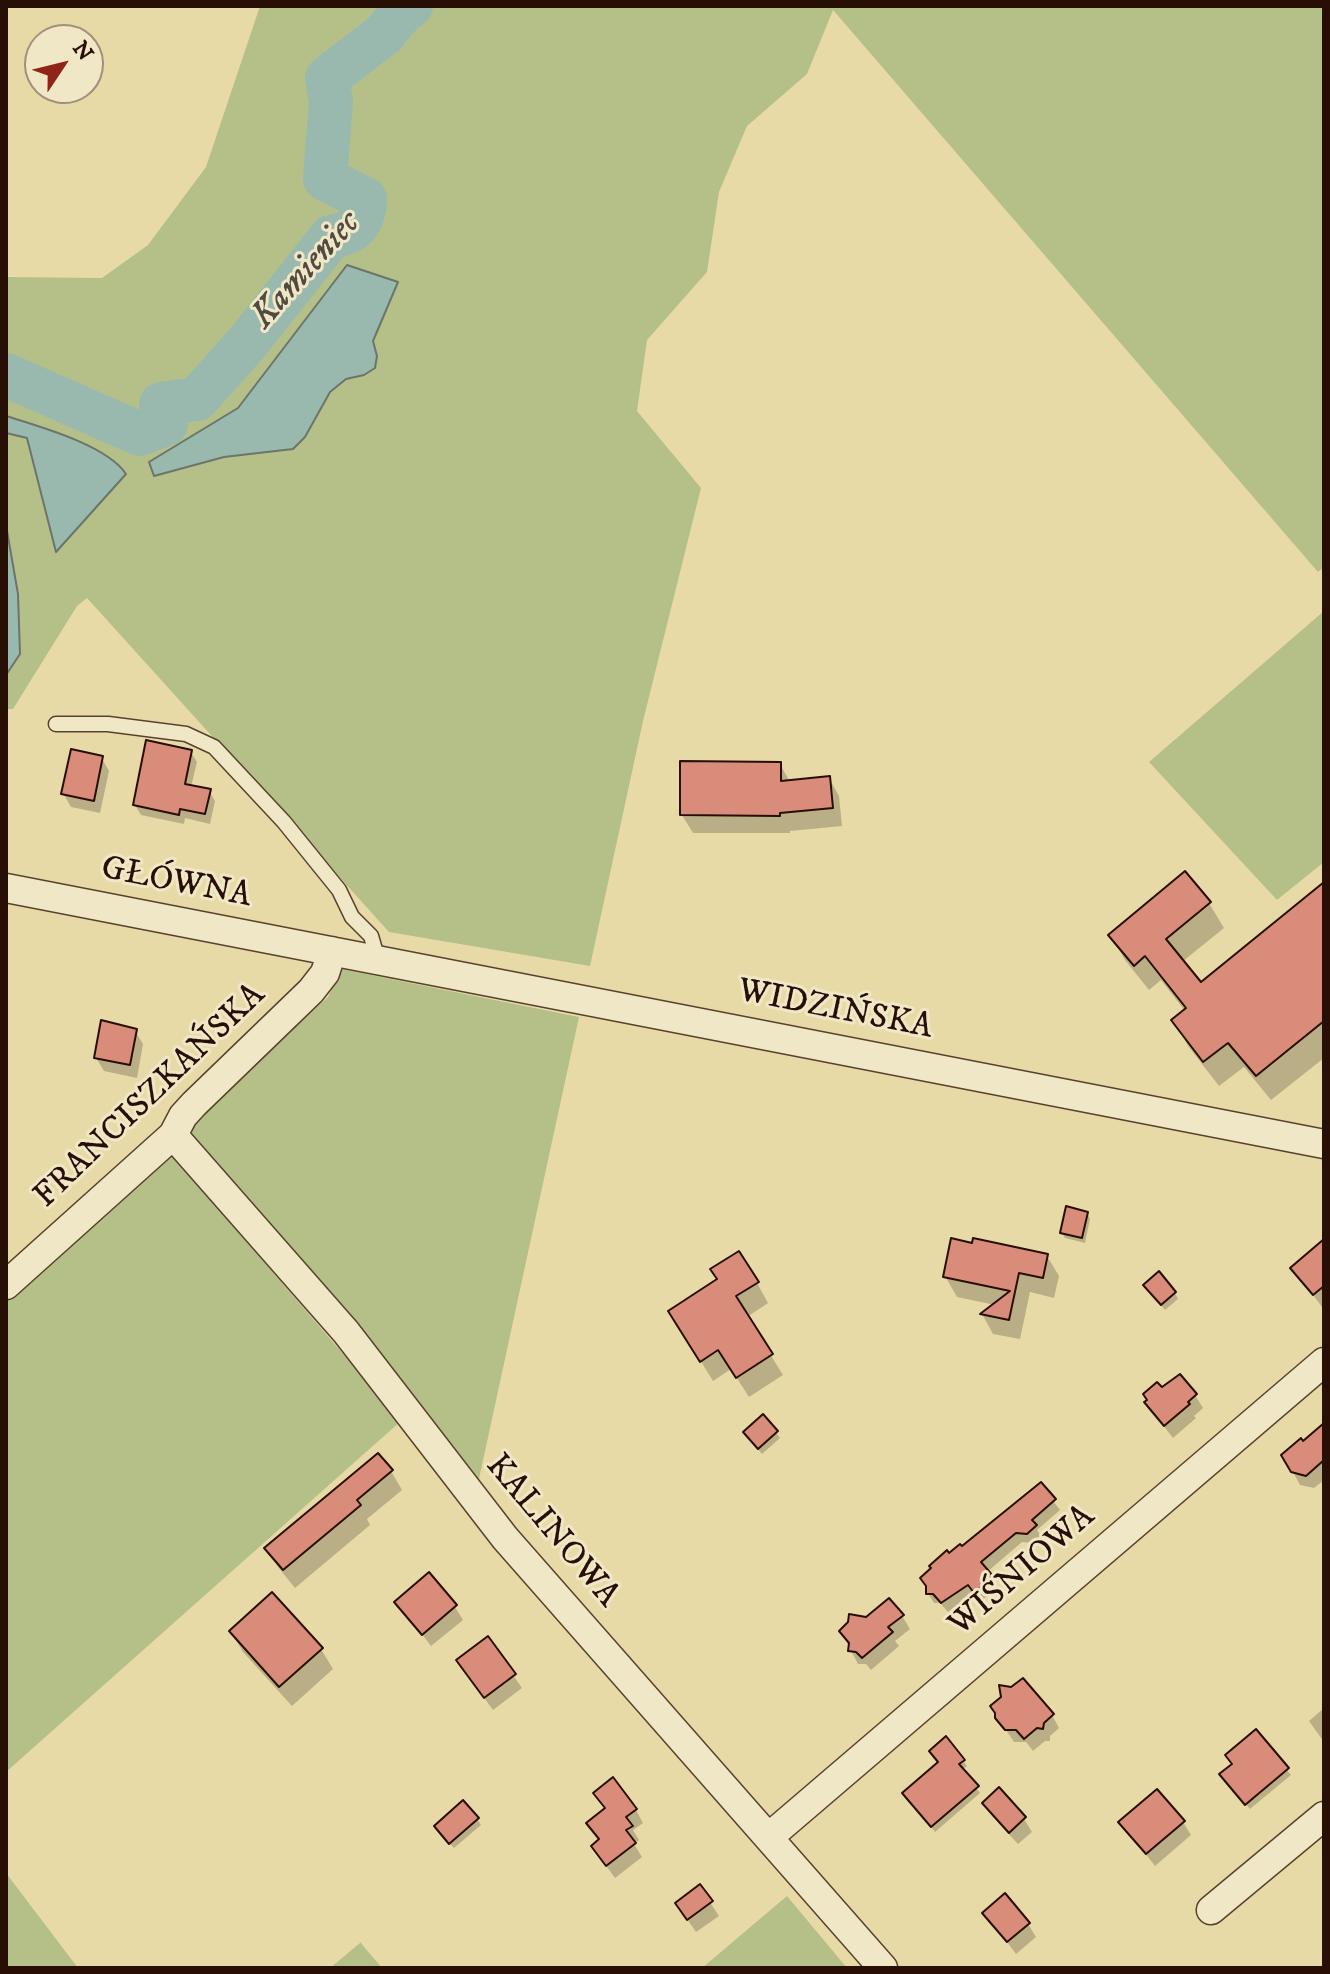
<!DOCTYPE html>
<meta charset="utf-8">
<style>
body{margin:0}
#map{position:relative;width:1330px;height:1974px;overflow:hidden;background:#e8daa7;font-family:"IM FELL DW Pica",serif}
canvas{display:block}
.frame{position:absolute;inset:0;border:8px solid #280f05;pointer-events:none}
.north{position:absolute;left:24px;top:24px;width:80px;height:80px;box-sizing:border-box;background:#f0e7c6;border:2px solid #a09179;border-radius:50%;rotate:55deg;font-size:22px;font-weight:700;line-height:32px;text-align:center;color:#280f05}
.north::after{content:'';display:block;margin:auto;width:28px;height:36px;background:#8f2418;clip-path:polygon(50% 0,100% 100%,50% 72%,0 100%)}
</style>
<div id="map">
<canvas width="1330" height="1974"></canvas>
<div class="frame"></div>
<div class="north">N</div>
</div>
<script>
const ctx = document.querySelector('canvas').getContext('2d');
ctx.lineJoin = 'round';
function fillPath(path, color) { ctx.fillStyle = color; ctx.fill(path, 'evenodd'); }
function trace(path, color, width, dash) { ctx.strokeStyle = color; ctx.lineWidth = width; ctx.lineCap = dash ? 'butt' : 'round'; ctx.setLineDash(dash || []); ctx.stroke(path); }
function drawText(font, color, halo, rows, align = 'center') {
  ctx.font = font + ' "IM FELL DW Pica",serif'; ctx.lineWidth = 6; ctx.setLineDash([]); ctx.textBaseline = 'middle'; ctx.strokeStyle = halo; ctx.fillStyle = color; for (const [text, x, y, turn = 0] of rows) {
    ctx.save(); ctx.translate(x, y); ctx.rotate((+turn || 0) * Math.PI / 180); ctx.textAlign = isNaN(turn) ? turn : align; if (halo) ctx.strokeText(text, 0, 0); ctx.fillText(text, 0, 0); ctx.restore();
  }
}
fillPath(new Path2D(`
 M 260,6 L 1324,6 L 1324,567 L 1318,572 L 833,10 L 807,74 L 747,126 L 719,192 L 707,272 L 647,340 L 637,411 L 701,488 L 643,721 L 590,966 L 389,932 L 87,598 L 77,606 L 13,709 L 6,709 L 6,277 L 102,278 L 148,245 L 206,167 Z
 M 1324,611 L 1324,862 L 1277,900 L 1149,762 Z
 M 341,969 L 579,1017 L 479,1479 L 375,1345 L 191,1135 L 196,1119 L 328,997 Z
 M 170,1153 L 401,1421 L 6,1772 L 6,1299 Z
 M 6,1873 L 78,1968 L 6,1968 Z
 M 787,1896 L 847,1968 L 702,1968 Z
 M 360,1942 L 382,1968 L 330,1968 L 360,1943 Z`), '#b4c088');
const water = new Path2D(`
 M 347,265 L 398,282 L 373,341 L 377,356 L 375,368 L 364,375 L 346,379 L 330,392 L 305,437 L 293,449 L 224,457 L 154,476 L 149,462 L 238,408 Z
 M 6,416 C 38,426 107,445 126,474 L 56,552 L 27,438 L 6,433 Z
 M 6,525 L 18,594 L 20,654 L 6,675 Z`);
fillPath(water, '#99b9af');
trace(water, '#6c756b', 2);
fillPath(new Path2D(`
 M 191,752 L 197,762 L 191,787 L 209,791 L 215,801 L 210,824 L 185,818 L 184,824 L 141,815 L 135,805 Z
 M 101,757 L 109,771 L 100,813 L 71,807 L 63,793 Z
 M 780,764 L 790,782 L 829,778 L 839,796 L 842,826 L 790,831 L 790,833 L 693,833 L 682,815 Z
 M 1324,885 L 1324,1058 L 1271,1100 L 1244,1067 L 1219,1086 L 1188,1046 L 1173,1020 L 1185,1011 L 1161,980 L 1149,990 L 1125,960 L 1111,935 L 1209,903 L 1224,928 L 1182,962 L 1200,985 Z
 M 135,1031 L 143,1044 L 137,1078 L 104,1071 L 96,1058 Z
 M 1087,1213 L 1090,1219 L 1085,1243 L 1065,1238 L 1062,1233 Z
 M 1324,1246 L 1324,1305 L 1322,1307 L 1293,1268 Z
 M 1047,1256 L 1059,1276 L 1054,1298 L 1030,1292 L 1020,1339 L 993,1334 L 982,1314 L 995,1305 L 957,1297 L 945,1276 Z
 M 757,1283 L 768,1303 L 747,1317 L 783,1375 L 749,1397 L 731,1369 L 713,1381 L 670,1311 Z
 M 1149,1291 L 1175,1293 L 1178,1299 L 1165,1310 Z
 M 1161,1390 L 1195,1395 L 1203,1408 L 1194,1416 L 1196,1418 L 1173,1438 L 1146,1403 Z
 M 763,1417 L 780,1438 L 762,1454 L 749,1438 Z
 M 1324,1425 L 1324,1480 L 1314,1488 L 1300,1485 L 1284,1455 L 1303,1444 Z
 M 391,1471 L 402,1490 L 367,1519 L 370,1525 L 295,1588 L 278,1567 L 267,1549 Z
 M 1040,1484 L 1060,1510 L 1037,1530 L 1041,1536 L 1033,1543 L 1022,1542 L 987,1572 L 997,1588 L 981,1601 L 975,1593 L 948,1612 L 940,1603 L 934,1603 L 928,1593 L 949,1556 L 962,1549 Z
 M 397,1602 L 455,1607 L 463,1620 L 431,1646 Z
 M 902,1616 L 910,1629 L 895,1641 L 899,1646 L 871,1670 L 866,1664 L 858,1664 L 841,1631 Z
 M 231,1632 L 321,1649 L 333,1669 L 292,1706 L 243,1652 Z
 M 488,1639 L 522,1688 L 493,1710 L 466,1673 Z
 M 1324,1708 L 1324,1742 L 1309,1721 Z
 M 1052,1715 L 1059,1728 L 1050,1736 L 1050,1741 L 1045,1741 L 1033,1751 L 1026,1742 L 1014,1742 L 997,1717 Z
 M 1256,1732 L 1291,1775 L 1250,1809 L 1225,1780 Z
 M 963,1761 L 967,1766 L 962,1770 L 980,1793 L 935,1832 L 908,1799 Z
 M 999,1790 L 1024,1819 L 1032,1832 L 1018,1844 L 992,1816 L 985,1803 Z
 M 596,1793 L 636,1810 L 643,1823 L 633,1830 L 639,1840 L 634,1844 L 642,1857 L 615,1878 L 601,1859 L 600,1841 L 589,1823 L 606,1810 Z
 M 477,1819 L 481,1825 L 454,1848 L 439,1832 Z
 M 1121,1822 L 1183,1822 L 1191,1835 L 1155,1866 Z
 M 700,1887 L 719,1916 L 696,1932 L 685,1916 Z
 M 985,1913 L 1028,1924 L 1036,1937 L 1016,1954 Z`), '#0003');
trace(new Path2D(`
 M 6,375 L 140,434 L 166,424 L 161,404 L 197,399 L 247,343 L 331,237 C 355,233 364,223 365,199 L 325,179 L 331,101 L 327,78 L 384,34 L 403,11 L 411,6`), '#99b9af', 44);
const building = new Path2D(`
 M 146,740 L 192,750 L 185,784 L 211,789 L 205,814 L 180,809 L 179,815 L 133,805 Z
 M 71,749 L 103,756 L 94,801 L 61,794 Z
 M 680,761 L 781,762 L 781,781 L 830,776 L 833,808 L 780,813 L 780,816 L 680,815 Z
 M 1185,871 L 1211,902 L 1166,939 L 1201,982 L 1324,882 L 1324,1021 L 1256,1076 L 1228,1043 L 1203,1062 L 1171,1020 L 1186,1008 L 1145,956 L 1134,966 L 1108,935 Z
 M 101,1020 L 137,1029 L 130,1065 L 94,1058 Z
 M 1066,1206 L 1088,1212 L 1082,1238 L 1060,1233 Z
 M 951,1238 L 972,1243 L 973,1238 L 1048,1254 L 1043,1278 L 1019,1273 L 1009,1320 L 980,1314 L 1010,1291 L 943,1277 Z
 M 1324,1239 L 1324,1286 L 1313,1295 L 1290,1268 Z
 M 739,1251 L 759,1282 L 736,1296 L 773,1354 L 736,1378 L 718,1350 L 700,1362 L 668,1311 L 717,1279 L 710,1269 Z
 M 1159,1271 L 1176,1292 L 1161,1305 L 1143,1285 Z
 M 1180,1374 L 1197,1394 L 1188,1402 L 1190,1404 L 1164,1426 L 1144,1402 L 1147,1400 L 1143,1394 L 1157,1382 L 1162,1387 Z
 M 763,1414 L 778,1431 L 758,1449 L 743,1432 Z
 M 1324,1423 L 1324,1460 L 1306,1476 L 1291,1472 L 1281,1455 L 1301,1438 L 1303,1441 Z
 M 378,1453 L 393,1470 L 357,1500 L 361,1505 L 283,1570 L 264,1548 Z
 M 1041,1482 L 1056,1499 L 1032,1520 L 1037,1525 L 1027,1534 L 1016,1533 L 981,1562 L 993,1576 L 974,1593 L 968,1585 L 941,1603 L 933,1594 L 926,1594 L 926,1586 L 920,1578 L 931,1568 L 929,1566 L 947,1550 L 949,1553 L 960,1544 L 962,1546 Z
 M 429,1572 L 457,1605 L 422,1635 L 394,1602 Z
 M 272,1592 L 323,1648 L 279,1687 L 229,1631 Z
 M 889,1598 L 904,1615 L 888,1627 L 893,1632 L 862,1658 L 856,1652 L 848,1651 L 849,1643 L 839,1631 L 848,1622 L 849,1614 L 866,1617 Z
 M 488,1636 L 516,1674 L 484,1698 L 456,1660 Z
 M 1023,1678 L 1054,1714 L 1044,1723 L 1043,1729 L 1037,1728 L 1024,1739 L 1016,1730 L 1005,1730 L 995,1718 L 995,1713 L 990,1706 L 1001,1697 L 999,1685 L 1011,1687 Z
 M 1256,1729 L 1289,1768 L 1245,1805 L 1219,1774 L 1232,1764 L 1225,1755 Z
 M 946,1736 L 965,1760 L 959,1764 L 979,1786 L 931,1827 L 902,1793 L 938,1762 L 929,1751 Z
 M 613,1777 L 637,1809 L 626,1817 L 633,1826 L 626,1830 L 636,1843 L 606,1866 L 591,1846 L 599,1839 L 586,1823 L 605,1808 L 593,1793 Z
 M 999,1787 L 1026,1817 L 1009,1833 L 982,1803 Z
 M 1157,1789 L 1185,1821 L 1146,1854 L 1118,1822 Z
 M 463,1800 L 479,1818 L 449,1844 L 434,1826 Z
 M 700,1884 L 713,1901 L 687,1920 L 675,1903 Z
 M 1005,1893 L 1030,1923 L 1007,1942 L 982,1913 Z`);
fillPath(building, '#d98c7a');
trace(building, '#280f05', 2);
const service = new Path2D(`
 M 56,724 L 108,724 L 186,734 L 214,747 L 284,822 L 339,890 L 352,917 L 371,936 L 378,960`);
const minor = new Path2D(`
 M 6,888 L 1324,1144
 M 173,1135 L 346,1332 L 505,1538 L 883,1968
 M 6,1285 L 173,1135 L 183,1116 L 194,1104 L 311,991 L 325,973 L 332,951
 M 769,1837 L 1324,1362
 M 1211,1910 L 1324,1816`);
trace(service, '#58422e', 17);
trace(minor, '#58422e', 31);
trace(service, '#f0e7c6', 14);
trace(minor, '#f0e7c6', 28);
drawText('34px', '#280f05', '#f0e7c6', [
 ["GŁÓWNA",176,884,11],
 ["WIDZIŃSKA",835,1011,11],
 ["FRANCISZKAŃSKA",151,1097,-44],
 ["KALINOWA",551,1532,50],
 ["WIŚNIOWA",1023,1572,-41]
]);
drawText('italic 36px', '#504a40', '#f0e7c6', [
 ["Kamieniec",307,271,-48]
]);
</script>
